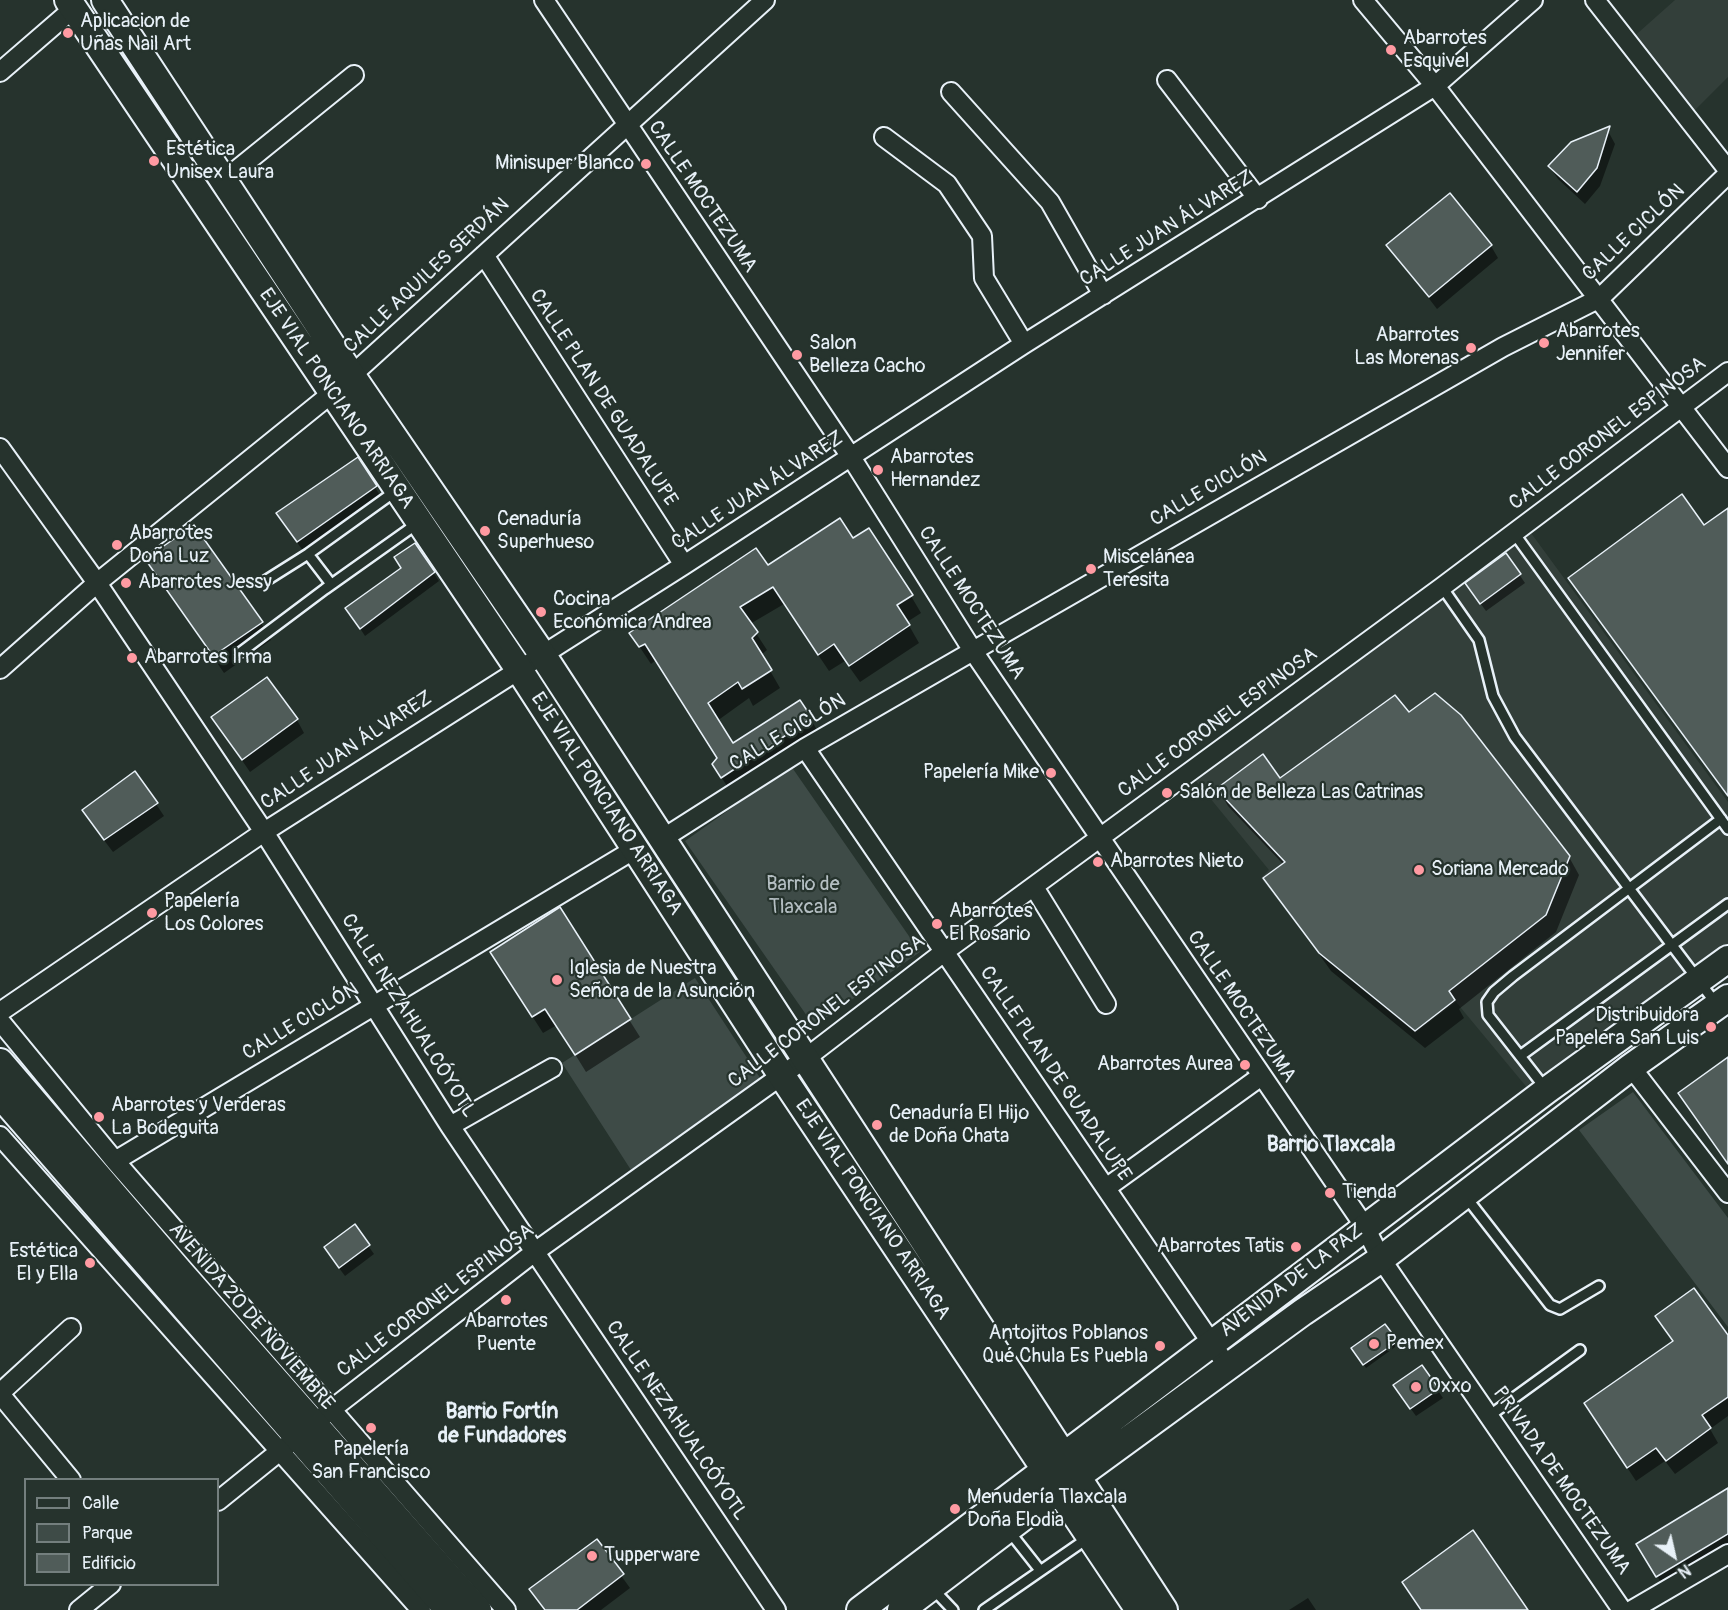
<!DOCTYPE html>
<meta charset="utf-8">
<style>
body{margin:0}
#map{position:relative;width:1728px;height:1610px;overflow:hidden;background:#26332d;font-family:Pangolin,sans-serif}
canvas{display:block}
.legend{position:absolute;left:24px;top:1478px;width:195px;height:108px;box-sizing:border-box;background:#26332d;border:2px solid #747f7e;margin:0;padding:8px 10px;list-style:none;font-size:18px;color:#e8f1f8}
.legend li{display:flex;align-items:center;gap:12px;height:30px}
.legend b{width:30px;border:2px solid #747f7e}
.north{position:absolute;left:1644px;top:1526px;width:60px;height:60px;-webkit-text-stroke:4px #26332d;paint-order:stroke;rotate:146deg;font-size:16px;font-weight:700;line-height:24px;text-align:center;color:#e8f1f8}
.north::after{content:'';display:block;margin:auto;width:21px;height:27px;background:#e8f1f8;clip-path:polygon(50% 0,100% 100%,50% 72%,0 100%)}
</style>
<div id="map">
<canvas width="1728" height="1610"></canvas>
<ul class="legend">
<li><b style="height:8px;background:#26332d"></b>Calle</li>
<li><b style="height:16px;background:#3e4b47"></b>Parque</li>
<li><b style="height:16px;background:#505c59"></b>Edificio</li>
</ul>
<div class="north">N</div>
</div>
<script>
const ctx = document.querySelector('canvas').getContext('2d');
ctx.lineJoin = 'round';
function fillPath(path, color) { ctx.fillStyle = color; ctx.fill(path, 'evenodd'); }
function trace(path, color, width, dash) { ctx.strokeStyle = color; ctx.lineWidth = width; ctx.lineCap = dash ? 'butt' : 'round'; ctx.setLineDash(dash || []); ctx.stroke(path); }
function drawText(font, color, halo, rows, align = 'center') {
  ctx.font = font + ' Pangolin,sans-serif'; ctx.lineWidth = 4.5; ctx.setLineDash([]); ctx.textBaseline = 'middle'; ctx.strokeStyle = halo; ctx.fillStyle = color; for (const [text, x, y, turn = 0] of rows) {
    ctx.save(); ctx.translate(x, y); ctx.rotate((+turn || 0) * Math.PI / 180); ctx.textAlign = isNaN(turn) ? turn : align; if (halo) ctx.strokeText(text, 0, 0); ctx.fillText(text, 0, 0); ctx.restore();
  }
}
fillPath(new Path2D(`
 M 1675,0 L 1728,0 L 1728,77 L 1690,115 L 1630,40 Z
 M 1531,533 L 1728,802 L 1728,944 L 1529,1090 L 1456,1002 L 1415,1033 L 1319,954 L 1261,878 L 1269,870 L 1196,781 Z`), '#333f3a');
fillPath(new Path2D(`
 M 791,766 L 920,952 L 814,1026 L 685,841 Z
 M 695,978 L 764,1084 L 631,1170 L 562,1063 Z
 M 1633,1092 L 1728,1218 L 1728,1327 L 1579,1130 Z`), '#3e4b47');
fillPath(new Path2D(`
 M 1608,131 L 1615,144 L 1600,186 L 1585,204 L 1558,179 L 1550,167 Z
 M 1388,245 L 1491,246 L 1498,258 L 1437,309 Z
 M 357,459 L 383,500 L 305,554 L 286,526 Z
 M 1728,510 L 1728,797 L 1570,579 L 1704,528 Z
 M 853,541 L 911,596 L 921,613 L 907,622 L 919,643 L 860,682 L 845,661 L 829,671 L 784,604 L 750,624 L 767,650 L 761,655 L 780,688 L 753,706 L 749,698 L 717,721 L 733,745 L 811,719 L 820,736 L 732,794 L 713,764 L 718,759 L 656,660 L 651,664 L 631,634 L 767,567 Z
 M 415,545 L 439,581 L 365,636 L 352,616 L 403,569 Z
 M 1506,555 L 1525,583 L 1486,611 L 1472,592 Z
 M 147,560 L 261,623 L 271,640 L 224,673 Z
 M 1409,715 L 1569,857 L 1579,875 L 1556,932 L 1459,1009 L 1464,1018 L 1425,1048 L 1331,971 L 1265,878 L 1284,865 L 1228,806 L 1218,789 L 1280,780 Z
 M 213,718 L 297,720 L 304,733 L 250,772 Z
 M 156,804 L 164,816 L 113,852 L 91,823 Z
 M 559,909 L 640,1037 L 586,1072 L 557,1025 L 543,1033 L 502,969 Z
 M 1728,1059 L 1728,1165 L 1680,1093 Z
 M 354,1226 L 374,1254 L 345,1276 L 330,1256 Z
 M 1657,1316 L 1728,1337 L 1728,1416 L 1710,1429 L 1718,1443 L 1675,1474 L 1665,1461 L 1636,1481 L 1594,1417 L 1674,1343 Z
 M 1396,1341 L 1398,1345 L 1366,1368 L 1353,1348 Z
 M 1422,1367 L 1443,1398 L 1416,1416 L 1400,1394 Z
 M 1728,1490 L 1728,1557 L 1668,1593 L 1648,1562 Z
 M 596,1541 L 630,1588 L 601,1610 L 544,1610 L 531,1590 Z
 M 1308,1598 L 1316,1610 L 1289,1610 Z`), '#0007');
const building = new Path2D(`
 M 1610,126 L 1597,168 L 1577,192 L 1548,166 L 1571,142 Z
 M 1450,193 L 1492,245 L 1429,297 L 1386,245 Z
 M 358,457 L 377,486 L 297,542 L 276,513 Z
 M 1682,494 L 1704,525 L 1728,508 L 1728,796 L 1568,578 Z
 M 840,518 L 853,538 L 869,528 L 913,595 L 897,605 L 910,625 L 849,666 L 834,644 L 818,655 L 773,587 L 740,607 L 758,632 L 752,638 L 772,670 L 742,689 L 738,682 L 708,703 L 733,743 L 800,700 L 812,718 L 721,778 L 712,764 L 717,758 L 645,644 L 639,647 L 629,633 L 756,548 L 768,565 Z
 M 194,525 L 263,622 L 213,656 L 145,559 Z
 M 415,543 L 435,572 L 360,629 L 345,608 L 401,568 L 394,557 Z
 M 1506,553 L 1521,574 L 1480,604 L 1465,583 Z
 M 267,677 L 298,719 L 242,760 L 211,717 Z
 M 1435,693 L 1461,715 L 1570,856 L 1546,915 L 1449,991 L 1455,1000 L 1415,1031 L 1319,953 L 1263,878 L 1285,862 L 1216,789 L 1263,754 L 1280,778 L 1395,695 L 1409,712 Z
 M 135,771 L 158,803 L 104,840 L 82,810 Z
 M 560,907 L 631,1019 L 575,1055 L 545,1009 L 532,1017 L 490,952 Z
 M 1728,1057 L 1728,1164 L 1678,1093 Z
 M 355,1224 L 370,1245 L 339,1268 L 324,1247 Z
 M 1694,1288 L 1728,1335 L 1728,1397 L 1702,1415 L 1711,1428 L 1666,1461 L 1656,1448 L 1627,1468 L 1584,1403 L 1673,1341 L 1655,1316 Z
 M 1385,1324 L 1398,1341 L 1363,1365 L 1351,1348 Z
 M 1422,1365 L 1439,1389 L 1410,1409 L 1393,1385 Z
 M 1728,1488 L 1728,1534 L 1656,1577 L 1636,1544 Z
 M 1473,1530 L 1528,1610 L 1421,1610 L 1402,1582 Z
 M 597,1539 L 624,1574 L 577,1610 L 545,1610 L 529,1589 Z`);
fillPath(building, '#505c59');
trace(building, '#e8f1f8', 1.5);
const lane = new Path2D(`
 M 1514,533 L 1728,829
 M 308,554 L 331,584
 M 262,583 L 308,554 L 397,490
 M 1442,587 L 1479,640 L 1493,696 L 1515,737 L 1717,1005
 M 241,652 L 325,589 L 418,523
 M 1520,1056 L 1728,904
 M 1545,1088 L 1488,1015 L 1487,1002 L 1494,992 L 1513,976 L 1721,819
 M 1466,1197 L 1550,1305 L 1560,1309 L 1599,1286
 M 1489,1416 L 1580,1350
 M 1009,1531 L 1039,1569
 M 933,1589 L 953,1610
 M 984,1610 L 1088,1538`);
const street = new Path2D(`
 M 544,0 L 851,457 L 973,651 L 1365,1227 L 1381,1259 L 1622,1610
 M 1363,0 L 1435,86 L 1728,468
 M 1595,0 L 1728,170
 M 0,72 L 74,8
 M 1167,80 L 1258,199
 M 951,92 L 1050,202 L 1103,295
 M 884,137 L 947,184 L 982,236 L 984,278 L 1024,344
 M 223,181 L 354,75
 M 484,255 L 684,565
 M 0,448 L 97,583 L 264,832 L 450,1126 L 776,1610
 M 0,669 L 97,583 L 331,394 L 765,0
 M 805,748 L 1228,1367
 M 662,839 L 805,748 L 973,651 L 1503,347 L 1600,298 L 1728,174
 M 1034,887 L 1106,1004
 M 0,1012 L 264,832 L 684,565 L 1024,344 L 1435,86 L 1533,0
 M 0,1021 L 115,1161 L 506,1610
 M 1631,1067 L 1728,1193
 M 450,1126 L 552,1068
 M 0,1136 L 421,1610
 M 115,1161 L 635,849
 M 1106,1188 L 1260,1077
 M 0,1393 L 71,1328
 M 0,1394 L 71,1480
 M 218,1501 L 332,1409 L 536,1251 L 806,1058 L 944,952 L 1442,587 L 1728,372
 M 79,1610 L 111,1584
 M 1632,1610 L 1728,1554`);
const secondary = new Path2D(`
 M 68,0 L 518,668 L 782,1076 L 1139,1610
 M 105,0 L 352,376 L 542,654 L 1164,1610
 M 0,1062 L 181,1273 L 478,1610
 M 0,1095 L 448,1610
 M 860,1610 L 1547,1090 L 1728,959
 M 901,1610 L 1059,1490 L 1303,1312 L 1381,1259 L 1631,1067 L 1728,998`);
trace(lane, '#e8f1f8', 14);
trace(street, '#e8f1f8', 22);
trace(secondary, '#e8f1f8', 30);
trace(lane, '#26332d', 9);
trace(street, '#26332d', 18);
trace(secondary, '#26332d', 26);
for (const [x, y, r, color] of [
 [68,33,6,"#ff9aa2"],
 [1391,50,6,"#ff9aa2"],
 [154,161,6,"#ff9aa2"],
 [646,164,6,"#ff9aa2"],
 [1544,343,6,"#ff9aa2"],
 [1471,348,6,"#ff9aa2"],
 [797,355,6,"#ff9aa2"],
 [878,470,6,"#ff9aa2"],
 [485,531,6,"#ff9aa2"],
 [117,545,6,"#ff9aa2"],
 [1091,569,6,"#ff9aa2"],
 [126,583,6,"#ff9aa2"],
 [541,612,6,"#ff9aa2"],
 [132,658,6,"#ff9aa2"],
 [1051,773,6,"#ff9aa2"],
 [1167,793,6,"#ff9aa2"],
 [1098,862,6,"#ff9aa2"],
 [1419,870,6,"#ff9aa2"],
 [152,913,6,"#ff9aa2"],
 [937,924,6,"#ff9aa2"],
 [557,980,6,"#ff9aa2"],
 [1711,1027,6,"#ff9aa2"],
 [1245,1065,6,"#ff9aa2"],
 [99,1117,6,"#ff9aa2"],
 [877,1125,6,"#ff9aa2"],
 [1330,1193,6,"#ff9aa2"],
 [1296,1247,6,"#ff9aa2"],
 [90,1263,6,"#ff9aa2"],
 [506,1300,6,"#ff9aa2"],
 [1374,1344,6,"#ff9aa2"],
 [1160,1346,6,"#ff9aa2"],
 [1416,1387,6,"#ff9aa2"],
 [371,1428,6,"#ff9aa2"],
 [955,1509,6,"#ff9aa2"],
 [592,1556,6,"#ff9aa2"]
]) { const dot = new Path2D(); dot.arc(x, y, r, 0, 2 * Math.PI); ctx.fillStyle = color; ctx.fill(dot); trace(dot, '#26332d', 2); }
drawText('20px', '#e8f1f8', '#26332d', [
 ["Aplicacion de",80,22],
 ["Uñas Nail Art",80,45],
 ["Abarrotes",1403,39],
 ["Esquivel",1403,62],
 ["Estética",166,150],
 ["Unisex Laura",166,173],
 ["Minisuper Blanco",634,164,"right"],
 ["Abarrotes",1556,332],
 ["Jennifer",1556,355],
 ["Abarrotes",1459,336,"right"],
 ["Las Morenas",1459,359,"right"],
 ["Salon",809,344],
 ["Belleza Cacho",809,367],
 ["Abarrotes",890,458],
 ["Hernandez",890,481],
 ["Cenaduría",497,520],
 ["Superhueso",497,543],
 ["Abarrotes",129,534],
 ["Doña Luz",129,557],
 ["Miscelánea",1103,558],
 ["Teresita",1103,581],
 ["Abarrotes Jessy",138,583],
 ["Cocina",553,600],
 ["Económica Andrea",553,623],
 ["Abarrotes Irma",144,658],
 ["Papelería Mike",1039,773,"right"],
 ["Salón de Belleza Las Catrinas",1179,793],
 ["Abarrotes Nieto",1110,862],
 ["Soriana Mercado",1431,870],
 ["Papelería",164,902],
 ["Los Colores",164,925],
 ["Abarrotes",949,912],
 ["El Rosario",949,935],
 ["Iglesia de Nuestra",569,969],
 ["Señora de la Asunción",569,992],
 ["Distribuidora",1699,1016,"right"],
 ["Papelera San Luis",1699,1039,"right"],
 ["Abarrotes Aurea",1233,1065,"right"],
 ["Abarrotes y Verderas",111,1106],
 ["La Bodeguita",111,1129],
 ["Cenaduría El Hijo",889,1114],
 ["de Doña Chata",889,1137],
 ["Tienda",1342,1193],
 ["Abarrotes Tatis",1284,1247,"right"],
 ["Estética",78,1252,"right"],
 ["El y Ella",78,1275,"right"],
 ["Abarrotes",506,1322,"center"],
 ["Puente",506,1345,"center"],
 ["Antojitos Poblanos",1148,1334,"right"],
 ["Qué Chula Es Puebla",1148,1357,"right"],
 ["Pemex",1386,1344],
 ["Oxxo",1428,1387],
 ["Papelería",371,1450,"center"],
 ["San Francisco",371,1473,"center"],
 ["Menudería Tlaxcala",967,1498],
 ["Doña Elodia",967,1521],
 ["Tupperware",604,1556]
], 'left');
drawText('20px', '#e8f1f8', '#26332d', [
 ["CALLE MOCTEZUMA",702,197,56],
 ["CALLE JUAN ÁLVAREZ",1167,229,-32],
 ["CALLE CICLÓN",1634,233,-43],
 ["CALLE AQUILES SERDÁN",427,276,-43],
 ["CALLE PLAN DE GUADALUPE",603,398,57],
 ["EJE VIAL PONCIANO ARRIAGA",336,399,56],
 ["CALLE CORONEL ESPINOSA",1608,434,-37],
 ["CALLE CICLÓN",1209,489,-30],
 ["CALLE JUAN ÁLVAREZ",758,491,-33],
 ["CALLE MOCTEZUMA",971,603,57],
 ["CALLE CORONEL ESPINOSA",1218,723,-36],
 ["CALLE CICLÓN",788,733,-31],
 ["CALLE JUAN ÁLVAREZ",347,751,-33],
 ["EJE VIAL PONCIANO ARRIAGA",606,804,57],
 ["CALLE MOCTEZUMA",1241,1007,56],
 ["CALLE CORONEL ESPINOSA",827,1012,-37],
 ["CALLE NEZAHUALCÓYOTL",408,1016,58],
 ["CALLE CICLÓN",301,1022,-31],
 ["CALLE PLAN DE GUADALUPE",1055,1074,56],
 ["EJE VIAL PONCIANO ARRIAGA",872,1210,56],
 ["AVENIDA DE LA PAZ",1292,1281,-37],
 ["CALLE CORONEL ESPINOSA",436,1301,-37],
 ["AVENIDA 20 DE NOVIEMBRE",251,1317,49],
 ["CALLE NEZAHUALCÓYOTL",676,1421,56],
 ["PRIVADA DE MOCTEZUMA",1561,1481,55]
]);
drawText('20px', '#b5bfc3', '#26332d', [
 ["Barrio de",803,885],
 ["Tlaxcala",803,908]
]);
drawText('bold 21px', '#e8f1f8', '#26332d', [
 ["Barrio Tlaxcala",1331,1146],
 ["Barrio Fortín",502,1413],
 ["de Fundadores",502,1437]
]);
</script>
